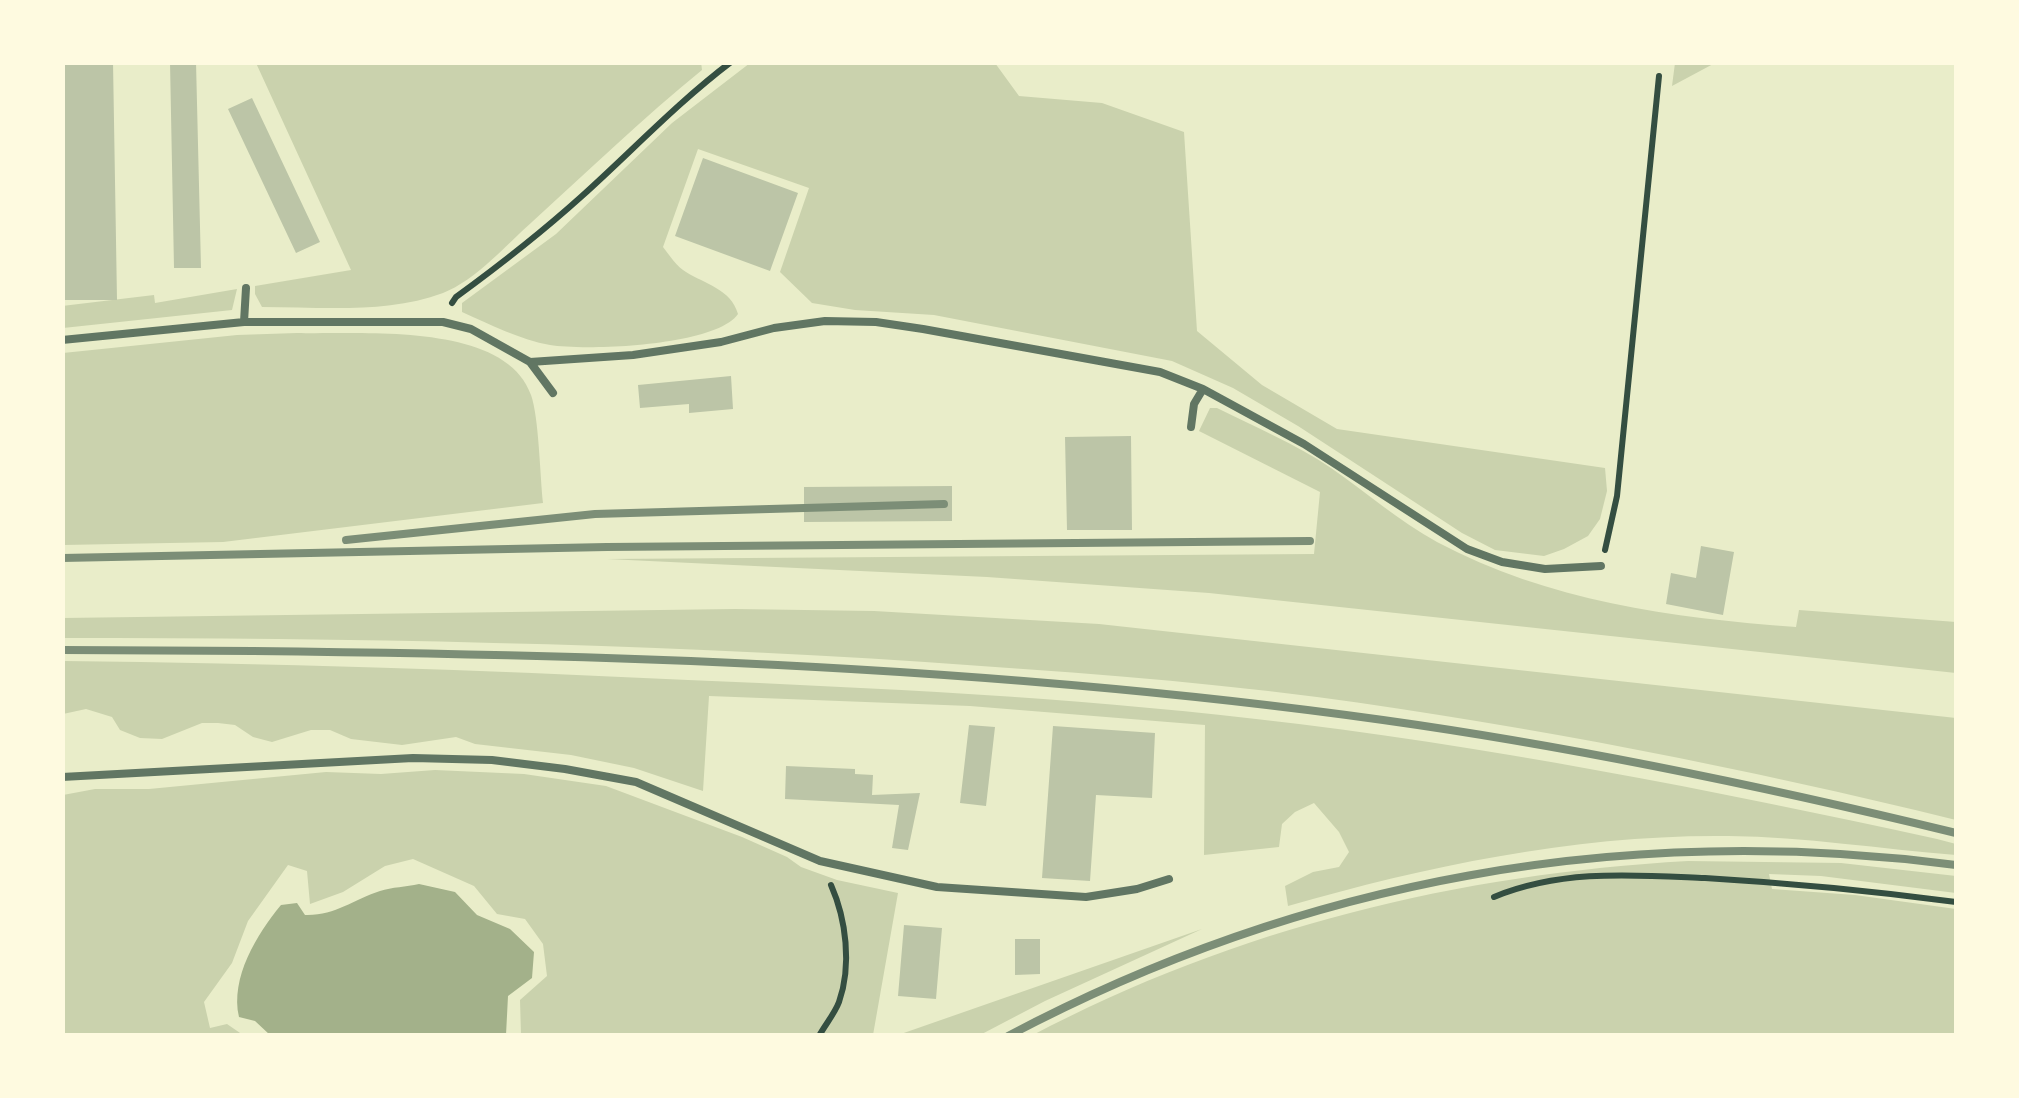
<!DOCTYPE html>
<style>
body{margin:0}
#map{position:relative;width:2019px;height:1098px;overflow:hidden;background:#e9edc9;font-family:"Work Sans",sans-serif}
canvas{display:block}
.frame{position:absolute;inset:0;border:65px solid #fefae0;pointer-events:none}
</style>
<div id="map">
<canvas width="2019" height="1098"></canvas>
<div class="frame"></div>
</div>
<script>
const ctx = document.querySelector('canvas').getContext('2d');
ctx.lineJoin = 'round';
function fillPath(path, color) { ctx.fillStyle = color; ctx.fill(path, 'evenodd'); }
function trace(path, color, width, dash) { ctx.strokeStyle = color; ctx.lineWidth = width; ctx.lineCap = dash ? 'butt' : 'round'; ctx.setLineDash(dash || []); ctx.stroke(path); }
fillPath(new Path2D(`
 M 256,63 L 701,62 L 702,70 C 643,118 588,171 532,222 C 506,245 476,280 443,293 C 387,314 321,307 262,307 L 255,294 L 255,286 L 351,270 Z
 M 750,63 L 995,63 L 1019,96 L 1102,103 L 1184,132 L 1197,331 L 1262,385 L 1337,429 L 1605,468 L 1607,491 L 1600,519 L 1588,536 L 1564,549 L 1544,556 L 1495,550 L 1462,533 L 1298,426 L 1233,388 L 1172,361 L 934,315 L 855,310 L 812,303 L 780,272 L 809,188 L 698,149 L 663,247 C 670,256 677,267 686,272 C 705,284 731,289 738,314 C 716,346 587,351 550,345 C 521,340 489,324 462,312 L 462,303 L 556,234 L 672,123 Z
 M 1675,63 L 1675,62 L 1715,63 L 1672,86 Z
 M 237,289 L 232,310 L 63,328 L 62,306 L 154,295 L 155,303 Z
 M 297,333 C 360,335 505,321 531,395 C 539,417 540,477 543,503 L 223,542 L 63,545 L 63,353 L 237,335 Z
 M 1210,408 L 1217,408 C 1255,427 1296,444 1331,468 C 1366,492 1399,521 1437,542 C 1548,601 1672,618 1796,627 L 1799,610 L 1956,622 L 1956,673 L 1209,593 L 987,577 L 607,559 L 1314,554 L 1320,492 L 1199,431 Z
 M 735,609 L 874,611 L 1099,624 L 1956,718 L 1956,820 C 1745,768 1532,726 1317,697 C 1187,680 1056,671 925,662 C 638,643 350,638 62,638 L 63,618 Z
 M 63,661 C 271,663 480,670 688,680 C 878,688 1067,697 1256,719 C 1485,745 1712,790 1937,839 L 1956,844 L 1956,855 C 1881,849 1805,837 1729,836 C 1581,834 1430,865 1288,906 L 1285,886 L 1313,872 L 1339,867 L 1349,852 L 1339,832 L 1314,803 L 1295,812 L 1282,824 L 1279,847 L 1204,855 L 1205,725 L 970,706 L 709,696 L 703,791 L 634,768 L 571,755 L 475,744 L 456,737 L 402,745 L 351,739 L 330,730 L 311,730 L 272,742 L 253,737 L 235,725 L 218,723 L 202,723 L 162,739 L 140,738 L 120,730 L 112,717 L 86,709 L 63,714 Z
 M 435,770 L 524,774 L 606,786 L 742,837 L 787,857 L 801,867 L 837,880 L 898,893 L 873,1035 L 521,1035 L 520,1000 L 547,976 L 543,944 L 525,919 L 497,914 L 474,886 L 413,859 L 385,866 L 343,892 L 310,904 L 307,871 L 288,865 L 248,921 L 232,963 L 204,1002 L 210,1028 L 227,1024 L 243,1035 L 63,1036 L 63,795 L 95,789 L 149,789 L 326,772 L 381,774 Z
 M 1688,861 L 1841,863 L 1956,876 L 1956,893 L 1821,876 L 1769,874 L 1772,889 L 1855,895 L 1956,909 L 1956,1035 L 1031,1036 C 1236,928 1458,874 1688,861 Z
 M 1202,929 L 1045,1001 L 980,1035 L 898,1035 Z`), '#cad2ad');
fillPath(new Path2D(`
 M 419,884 L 455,892 L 477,915 L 510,929 L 534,952 L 532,978 L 508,996 L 506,1035 L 270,1035 L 255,1021 L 239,1017 C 230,978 257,934 281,905 L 297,903 L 305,915 C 335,916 352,900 380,891 C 392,887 406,887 419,884 Z`), '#a3b18a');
fillPath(new Path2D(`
 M 62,62 L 113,62 L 117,300 L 62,300 Z
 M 170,62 L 196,62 L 201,268 L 174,268 Z
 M 252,98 L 320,242 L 296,253 L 228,109 Z
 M 703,158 L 798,193 L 770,271 L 675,236 Z
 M 731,376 L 733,409 L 689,413 L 689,404 L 640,408 L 638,385 Z
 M 1131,436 L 1132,530 L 1067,530 L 1065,437 Z
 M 952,486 L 952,521 L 804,522 L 804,487 Z
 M 1701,546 L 1734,552 L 1723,615 L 1666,604 L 1671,573 L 1696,578 Z
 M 969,725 L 995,727 L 986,806 L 960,803 Z
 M 1053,726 L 1155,733 L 1152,798 L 1096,795 L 1090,881 L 1042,878 Z
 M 786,766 L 855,769 L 855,774 L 873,775 L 872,795 L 920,793 L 908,850 L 892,848 L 899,805 L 785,799 Z
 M 904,925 L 942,928 L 936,999 L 898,996 Z
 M 1015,939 L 1040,939 L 1040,974 L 1015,975 Z`), '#bcc5a7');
trace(new Path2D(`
 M 452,303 L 456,297 C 500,265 542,232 582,196 C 632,151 677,103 731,62
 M 1605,550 L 1617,496 L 1659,76
 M 1494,897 C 1562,869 1633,875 1705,878 C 1789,883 1873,891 1956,902
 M 819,1036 C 825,1025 835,1013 839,1002 C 852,965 846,919 831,885`), '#344e41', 6);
trace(new Path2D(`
 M 244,322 L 246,288
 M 62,340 L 244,322 L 443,322 L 471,329 L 530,362 L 553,393
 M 530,362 L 633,355 L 721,342 L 774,328 L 825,321 L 876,322 L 923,329 L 1160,372 L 1203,389 L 1194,404 L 1191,427
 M 1203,389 L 1304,444 L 1467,549 L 1502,562 L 1545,569 L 1601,566
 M 62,777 L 413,758 L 492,760 L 565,769 L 636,782 L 820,861 L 937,887 L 1086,897 L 1137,889 L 1169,879`), '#617663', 8);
trace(new Path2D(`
 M 346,540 L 595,514 L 944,504
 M 62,558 L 607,547 L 1310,541
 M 62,650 C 502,651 947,659 1383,720 C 1576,747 1767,787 1956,833
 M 1008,1036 C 1305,879 1624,822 1956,865`), '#7c8e77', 8);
</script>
